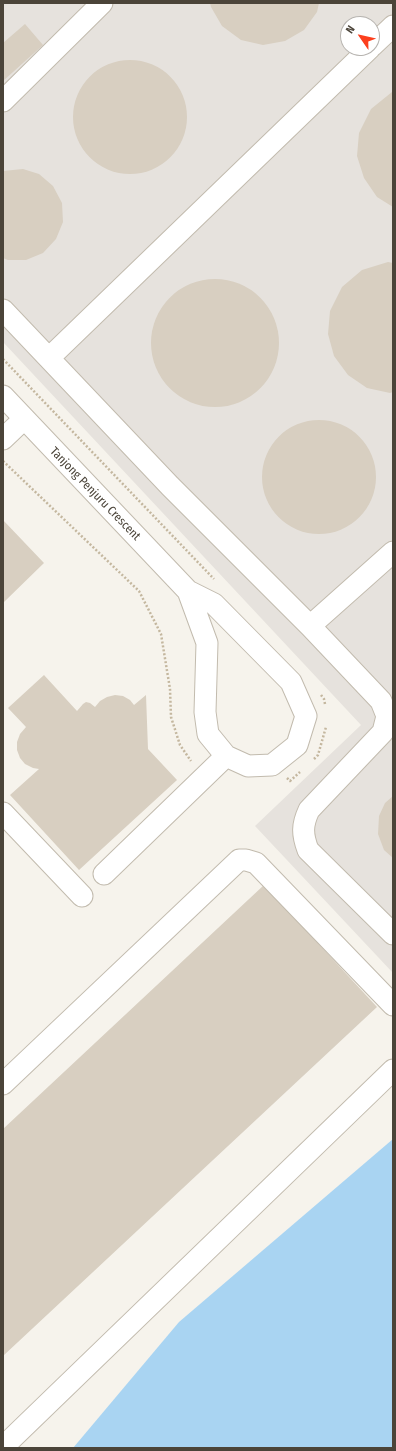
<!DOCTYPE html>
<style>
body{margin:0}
#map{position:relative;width:396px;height:1451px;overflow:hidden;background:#f6f3ec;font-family:"Fira Sans Condensed",sans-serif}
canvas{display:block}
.frame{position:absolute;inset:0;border:4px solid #4b4439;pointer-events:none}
.north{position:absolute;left:340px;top:16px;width:40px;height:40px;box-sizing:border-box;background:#fff;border:1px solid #b7b4b0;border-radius:50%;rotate:304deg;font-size:11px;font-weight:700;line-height:16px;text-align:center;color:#4b4439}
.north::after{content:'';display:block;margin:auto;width:14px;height:18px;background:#fc3f1d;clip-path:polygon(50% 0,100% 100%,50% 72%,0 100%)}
</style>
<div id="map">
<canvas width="396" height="1451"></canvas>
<div class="frame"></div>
<div class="north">N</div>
</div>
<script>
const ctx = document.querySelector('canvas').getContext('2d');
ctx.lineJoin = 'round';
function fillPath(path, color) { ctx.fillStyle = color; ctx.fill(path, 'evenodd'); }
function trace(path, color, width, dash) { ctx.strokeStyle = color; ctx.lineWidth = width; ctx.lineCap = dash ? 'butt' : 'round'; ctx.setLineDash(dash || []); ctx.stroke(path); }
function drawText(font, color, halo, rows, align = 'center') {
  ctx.font = font + ' "Fira Sans Condensed",sans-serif'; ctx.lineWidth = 3; ctx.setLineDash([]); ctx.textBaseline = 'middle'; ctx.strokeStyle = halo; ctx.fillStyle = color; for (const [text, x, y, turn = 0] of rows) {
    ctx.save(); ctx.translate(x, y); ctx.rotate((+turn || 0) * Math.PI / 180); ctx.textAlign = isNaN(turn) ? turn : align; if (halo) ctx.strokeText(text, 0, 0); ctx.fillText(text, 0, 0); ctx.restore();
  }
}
fillPath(new Path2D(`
 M 3,3 L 393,3 L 393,973 L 255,826 L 361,725 L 3,342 ZM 348,24 L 372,24 L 372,48 L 348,48 Z`), '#e6e2dd');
fillPath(new Path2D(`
 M 393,1139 L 393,1448 L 73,1448 L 179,1322 Z`), '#a9d4f2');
fillPath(new Path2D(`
 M 210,3 L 319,3 L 317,12 L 304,30 L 285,41 L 263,45 L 241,40 L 222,26 L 211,7 Z
 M 25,24 L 43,45 L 3,81 L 3,43 Z
 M73 117a57 57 0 1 1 114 0a57 57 0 1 1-114 0Z
 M 392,92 L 393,92 L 393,207 L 377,197 L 364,178 L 357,156 L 359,133 L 371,109 Z
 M 23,169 L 39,174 L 53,186 L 62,203 L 63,222 L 56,239 L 43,253 L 26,260 L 8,260 L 3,258 L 3,171 Z
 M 388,262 L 393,263 L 393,392 L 390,393 L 367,388 L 348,375 L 334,356 L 328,334 L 330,311 L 342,287 L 362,270 Z
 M151 343a64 64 0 1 1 128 0a64 64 0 1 1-128 0Z
 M262 477a57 57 0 1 1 114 0a57 57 0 1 1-114 0Z
 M 3,520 L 44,563 L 3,603 Z
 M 44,675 L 77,711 L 83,704 L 86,702 L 90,703 L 95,707 L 100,701 L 107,697 L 115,695 L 123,696 L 130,700 L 134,705 L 146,695 L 148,749 L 177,780 L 79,870 L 10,795 L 39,769 L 33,768 L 25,764 L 20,758 L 17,750 L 17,742 L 20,734 L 26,727 L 8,708 Z
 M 393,796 L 393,858 L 384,850 L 378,834 L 379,816 L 385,803 Z
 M 264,885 L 377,1007 L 3,1356 L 3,1129 Z`), '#d8cfc1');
const minor = new Path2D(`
 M 372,46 L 393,26
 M 3,101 L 102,3
 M 3,310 L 170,486 L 310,626 L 381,701 L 387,716 L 383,732 L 309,810 C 302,825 302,834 308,850 L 393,934
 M 49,358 L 370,48
 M 3,396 L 188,591 L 214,604 L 291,682 L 306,716 L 297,745 L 272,765 L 248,766 L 226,756 L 208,734 L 205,712 L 207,643 L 188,591
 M 3,439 L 24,419
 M 310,626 L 393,552
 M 3,813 L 82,896
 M 104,874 L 226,756
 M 3,1084 L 239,860 L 246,860 L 256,863 L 393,1005
 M 3,1447 L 393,1070`);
trace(minor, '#c2bbae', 23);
trace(new Path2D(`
 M 3,359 L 214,579
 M 3,461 L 139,591 L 161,634 L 170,689 L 171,717 L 180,745 L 191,761
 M 321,695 L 324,699 L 325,704
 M 314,759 L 318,755 L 326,727
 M 287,778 L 290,781 L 300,772`), '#c4b79f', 2.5, [2, 2]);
trace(minor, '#fff', 21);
drawText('12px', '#4b4439', '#fff', [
 ["Tanjong Penjuru Crescent",95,494,46]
]);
</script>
